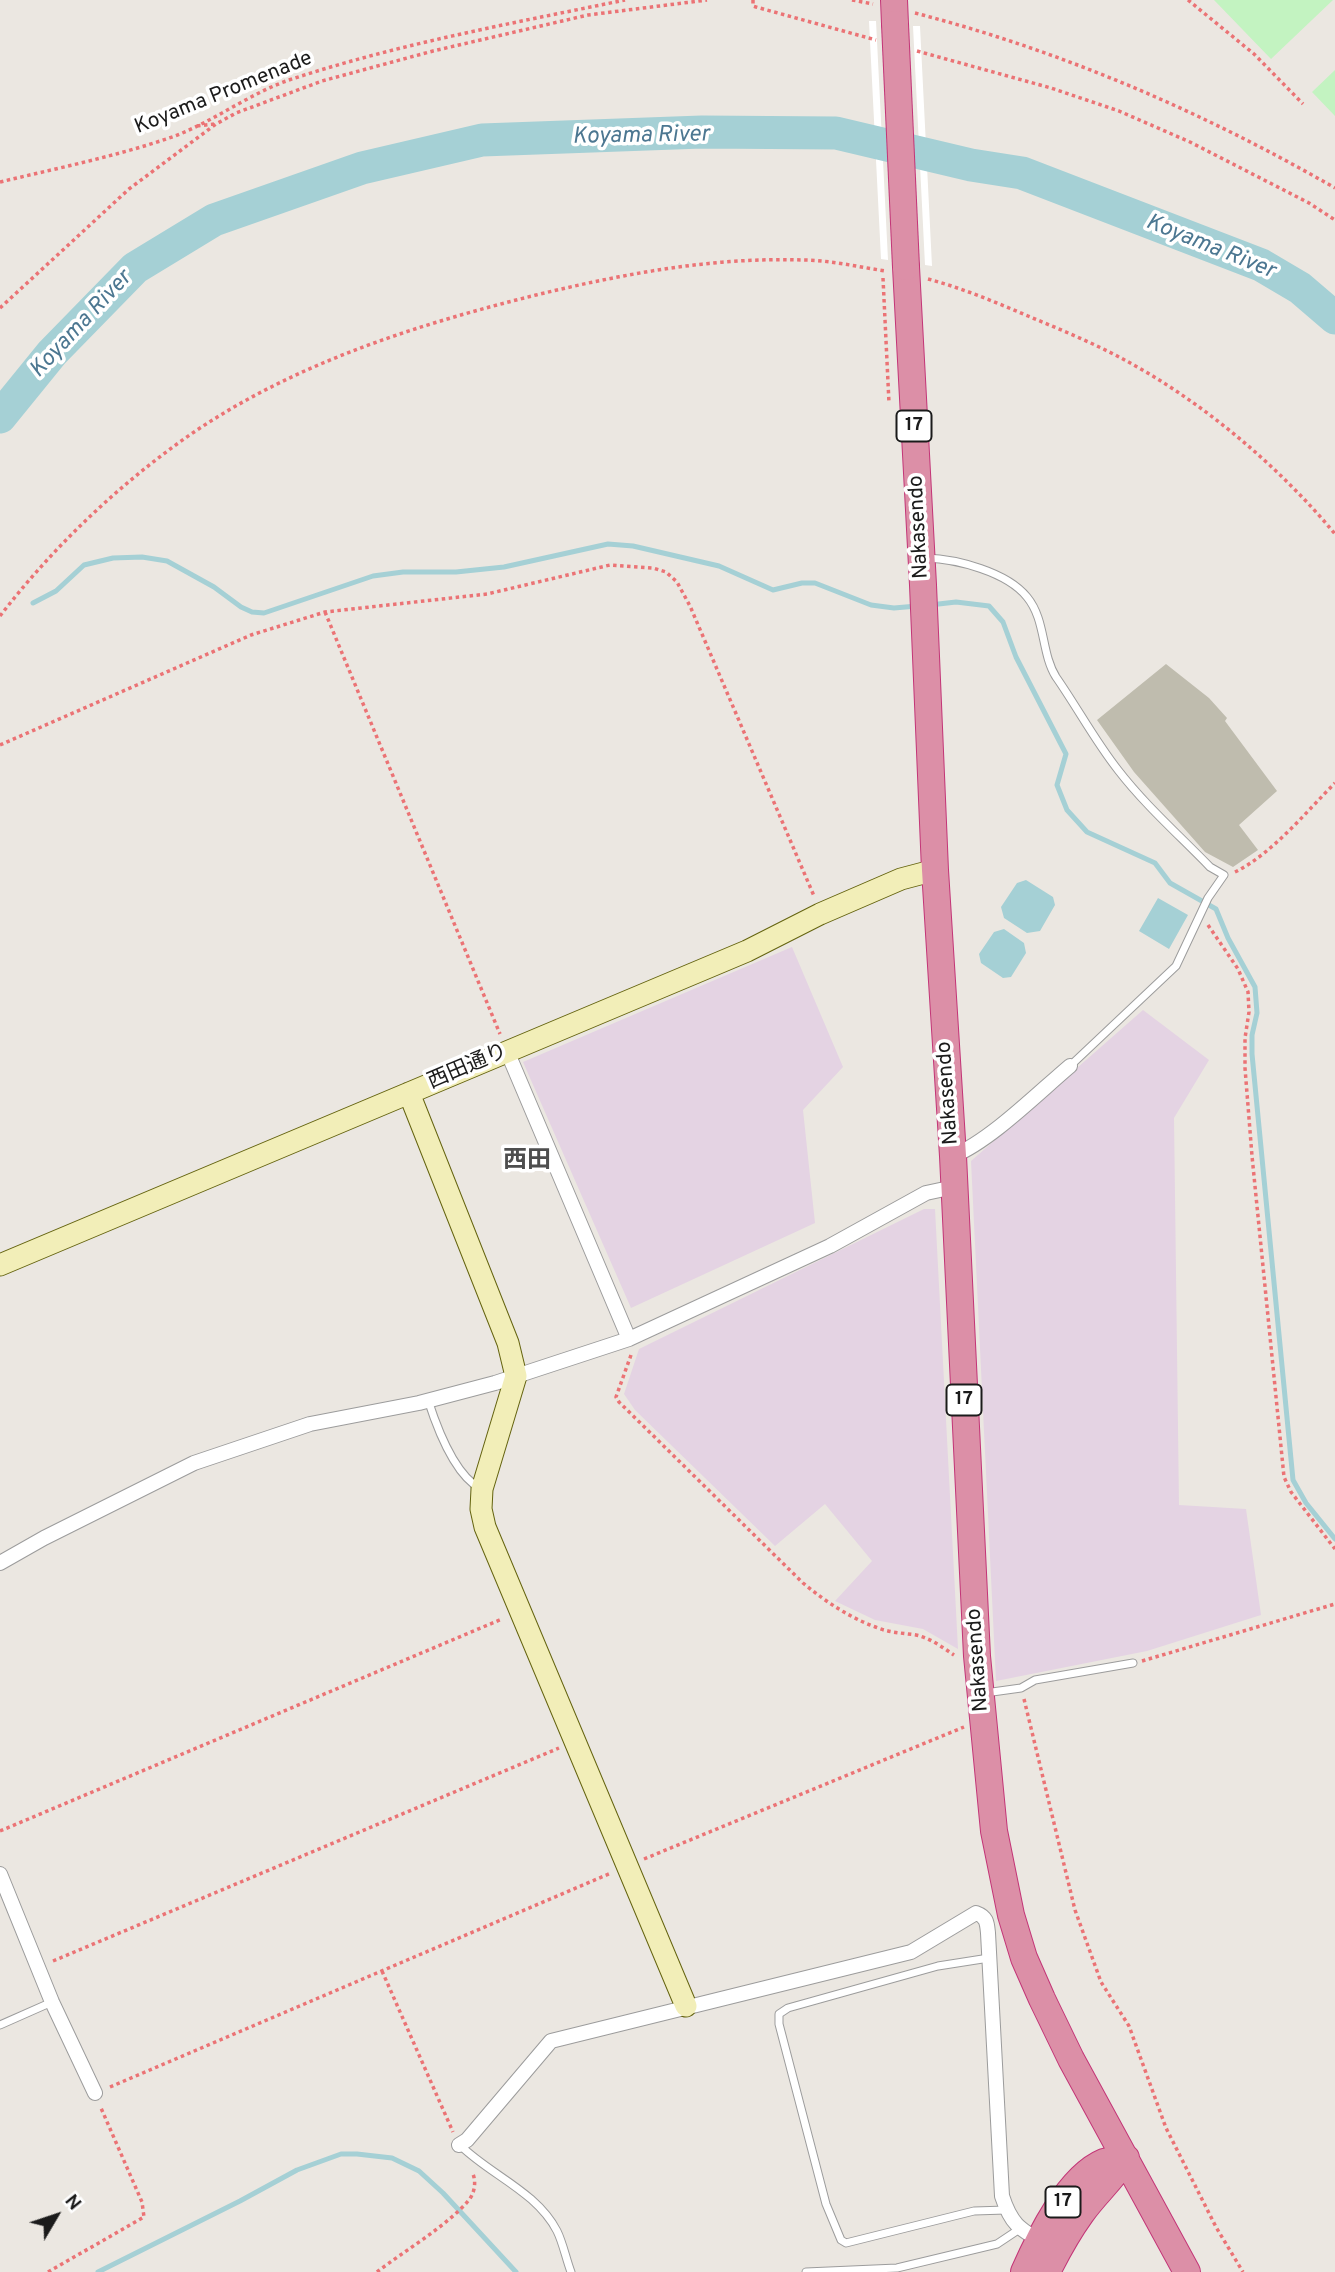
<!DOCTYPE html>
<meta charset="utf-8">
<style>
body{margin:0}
#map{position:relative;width:1335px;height:2272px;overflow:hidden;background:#ebe7e1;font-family:Overpass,sans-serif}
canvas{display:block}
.north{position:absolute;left:21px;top:2181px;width:70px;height:70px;-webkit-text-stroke:5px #fff;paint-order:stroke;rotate:51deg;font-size:19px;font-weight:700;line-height:28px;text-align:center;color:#1b1b1b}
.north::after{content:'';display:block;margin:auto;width:24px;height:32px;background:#1b1b1b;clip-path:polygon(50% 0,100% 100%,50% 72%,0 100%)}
</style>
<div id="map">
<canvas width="1335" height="2272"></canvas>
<div class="north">N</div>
</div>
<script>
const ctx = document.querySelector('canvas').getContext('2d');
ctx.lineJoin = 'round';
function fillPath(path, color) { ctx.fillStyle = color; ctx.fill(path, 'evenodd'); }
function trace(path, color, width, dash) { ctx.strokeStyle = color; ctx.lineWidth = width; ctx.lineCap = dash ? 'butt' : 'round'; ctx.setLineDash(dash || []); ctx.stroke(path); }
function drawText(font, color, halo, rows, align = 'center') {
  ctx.font = font + ' Overpass,"Noto Sans JP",sans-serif'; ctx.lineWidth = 7; ctx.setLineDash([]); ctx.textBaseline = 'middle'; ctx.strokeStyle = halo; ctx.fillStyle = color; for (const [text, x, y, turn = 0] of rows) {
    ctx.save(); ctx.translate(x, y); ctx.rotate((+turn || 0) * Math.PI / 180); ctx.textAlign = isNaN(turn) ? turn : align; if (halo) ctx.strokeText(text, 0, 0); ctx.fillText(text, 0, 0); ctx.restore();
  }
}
fillPath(new Path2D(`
 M 792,947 L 843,1067 L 803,1110 L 815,1223 L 631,1308 L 523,1062 Z
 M 1143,1010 L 1209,1060 L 1174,1118 L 1179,1505 L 1246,1509 L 1261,1615 L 1147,1651 L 996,1681 L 971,1161 Z
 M 924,1209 L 935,1209 L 958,1649 L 923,1629 L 875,1620 L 835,1601 L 872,1561 L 825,1504 L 775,1546 L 635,1410 L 624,1394 L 639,1349 Z`), '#e4d3e3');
fillPath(new Path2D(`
 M 1166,664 L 1209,698 L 1227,718 L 1225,721 L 1277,791 L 1239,825 L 1258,850 L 1233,867 L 1205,852 L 1134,772 L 1097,720 Z`), '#bfbcae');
fillPath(new Path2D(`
 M 1214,0 L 1333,0 L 1271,59 Z
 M 1335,70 L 1335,116 L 1312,92 Z`), '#c3f3c1');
fillPath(new Path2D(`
 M 1026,880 L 1053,897 L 1055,905 L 1040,931 L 1027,933 L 1004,918 L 1001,907 L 1017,883 Z
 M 1158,898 L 1188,915 L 1169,949 L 1139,931 Z
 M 1004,929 L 1024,943 L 1026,953 L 1011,977 L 1003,978 L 981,963 L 979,954 L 994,932 Z`), '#a5d0d5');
fillPath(new Path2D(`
 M 869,21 L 876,21 L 888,260 L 881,259 Z
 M 913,26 L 920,26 L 932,266 L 925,265 Z`), '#fff');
trace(new Path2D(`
 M 33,603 L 56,591 L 84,565 L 113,558 L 142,557 L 167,561 L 214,587 L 241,607 L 252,612 L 264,613 L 373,576 L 403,572 L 456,572 L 504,567 L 608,544 L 633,546 L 719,566 L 773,590 L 802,583 L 815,583 L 871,605 L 894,608 L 917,606
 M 930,605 L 956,602 L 989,606 L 1003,622 L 1016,657 L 1066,754 L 1057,785 L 1067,810 L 1087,832 L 1155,863 L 1170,883 L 1216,909 L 1228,938 L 1255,987 L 1257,1013 L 1252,1035 L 1252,1054 L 1293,1480 L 1306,1503 L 1335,1539
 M 98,2272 L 240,2201 L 297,2170 L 341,2154 L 357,2154 L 392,2158 L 419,2171 L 443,2193 L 516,2272`), '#a5d0d5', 5);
trace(new Path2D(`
 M 0,417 L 52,353 L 135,268 L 214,220 L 362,168 L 482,140 L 702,132 L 836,133 L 971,165 L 1022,173 L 1261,265 L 1300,288 L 1335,318`), '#a5d0d5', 33);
const lane = new Path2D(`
 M 926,558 C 957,559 1007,572 1027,597 C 1046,620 1041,653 1056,677 C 1077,707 1095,741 1118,770 C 1145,805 1179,835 1210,867 L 1224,875 L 1208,898 L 1176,966 L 1070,1066
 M 428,1400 C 437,1428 454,1475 481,1489
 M 985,1693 L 1021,1688 L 1035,1680 L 1133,1663
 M 989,1958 L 938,1966 L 788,2008 L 779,2014 L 779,2024 L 826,2204 L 841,2240 L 846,2243 L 974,2211 L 1006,2210
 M 0,2025 L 52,2002
 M 460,2145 C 490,2175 536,2191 557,2231 C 563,2243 566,2259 571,2272
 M 806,2272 L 897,2268 L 997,2244 L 1021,2228`);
const street = new Path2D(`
 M 507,1051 L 629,1339
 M 953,1156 C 990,1141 1038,1093 1070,1066
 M 0,1563 L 44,1538 L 194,1463 L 310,1424 L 419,1403 L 495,1383 L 629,1339 L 830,1246 L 926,1193 L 954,1187
 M 0,1874 L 52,2002 L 95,2093
 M 459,2145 L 467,2140 L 551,2041 L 911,1952 L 976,1913 C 987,1917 987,1923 988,1933 L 1002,2196 C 1011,2224 1019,2229 1044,2243`);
const secondary = new Path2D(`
 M 409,1093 L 508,1343 L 516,1376 L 482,1489 L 481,1509 L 485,1527 L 686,2006
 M 0,1265 L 747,951 L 820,914 L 901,879 L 935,870`);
const highway = new Path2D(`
 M 894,0 L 895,24
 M 906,267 L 923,585 L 935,870 L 953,1156 L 977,1656 L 994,1831 L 1011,1915 L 1024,1958 L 1042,1999 L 1071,2059 L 1187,2272
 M 1024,2272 C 1039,2238 1068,2177 1104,2162 C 1111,2160 1119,2159 1126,2158
 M 1047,2272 C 1057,2252 1068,2232 1081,2214 C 1095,2194 1113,2179 1126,2158`);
trace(lane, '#9c9c9c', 9);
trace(street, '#9c9c9c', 16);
trace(secondary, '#64630f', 23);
trace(highway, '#c33577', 28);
trace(new Path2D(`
 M 753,0 L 753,6 L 756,7 L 876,40
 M 852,0 L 873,4
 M 1188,0 L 1254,54 L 1303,104
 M 915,13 C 1062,51 1203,112 1335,188
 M 917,51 L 1051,88 L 1119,111 L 1190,142 L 1309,203 L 1335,220
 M 197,126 L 214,124
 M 0,182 C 58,168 118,156 175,136 C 214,121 249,94 289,80 C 398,44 513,23 625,0
 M 883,278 L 889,403
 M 928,279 C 962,288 995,302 1028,316 C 1059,329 1091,342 1121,358 C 1199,399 1279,466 1335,534
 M 0,308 L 129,189 L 216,124 L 236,113 L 322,81 L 433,51 L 588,15 L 707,0
 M 325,612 L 500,1034
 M 0,616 C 50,551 111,492 177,444 C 283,367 411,326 536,295 C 623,274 712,257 802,260 C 830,260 858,267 886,271
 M 0,745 L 251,635 L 325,612 L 487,594 L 610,565 L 653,568 L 666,572 L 677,582 L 690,606 L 814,896
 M 1235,872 C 1272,854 1306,812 1335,783
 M 1208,925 L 1238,969 L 1248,992 L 1249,1012 L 1245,1038 L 1245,1068 L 1252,1156 L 1284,1477 L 1291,1492 L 1335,1549
 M 631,1355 L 616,1397 L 619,1402 L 803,1583 C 826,1602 850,1618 878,1628 C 891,1633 903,1633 916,1635 C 930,1638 942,1647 954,1655
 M 1142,1661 L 1335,1604
 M 1024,1699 L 1075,1910 L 1101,1982 L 1129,2026 L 1166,2128 L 1216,2227 L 1243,2272
 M 0,1831 L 502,1619
 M 644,1859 L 964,1727
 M 53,1961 L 559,1748
 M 382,1971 L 453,2132
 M 110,2087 L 611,1873
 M 48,2272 L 144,2217 L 142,2202 L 101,2108
 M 377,2272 C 404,2251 447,2226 469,2200 C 475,2192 476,2182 473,2174`), '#eb7375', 3.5, [3.5, 3.5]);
trace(lane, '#fff', 7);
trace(street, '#fff', 14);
trace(secondary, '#f2eeb8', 21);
trace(highway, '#dc8fa7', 26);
const highwayBridge = new Path2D(`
 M 895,24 L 906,267`);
trace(highwayBridge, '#c33577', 28, []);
trace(highwayBridge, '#dc8fa7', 26);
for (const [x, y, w] of [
 [914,426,35],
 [964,1400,35],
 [1063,2202,35]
]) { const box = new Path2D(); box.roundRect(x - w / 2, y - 15.5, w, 31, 5); ctx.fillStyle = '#fff'; ctx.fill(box); trace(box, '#1b1b1b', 2); }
drawText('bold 19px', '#1b1b1b', null, [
 ["17",914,426],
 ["17",964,1400],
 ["17",1063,2202]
]);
drawText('21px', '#1b1b1b', '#fff', [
 ["Koyama Promenade",224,94,-22],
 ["Nakasendo",920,527,-93],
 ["西田通り",468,1068,-23],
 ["Nakasendo",949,1093,-94],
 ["Nakasendo",979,1660,-94]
]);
drawText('italic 23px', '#4c7791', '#fff', [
 ["Koyama River",641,137,-1],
 ["Koyama River",1210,248,22],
 ["Koyama River",82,325,-47]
]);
drawText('bold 24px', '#4e4e4e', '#fff', [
 ["西田",527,1162]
]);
</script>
